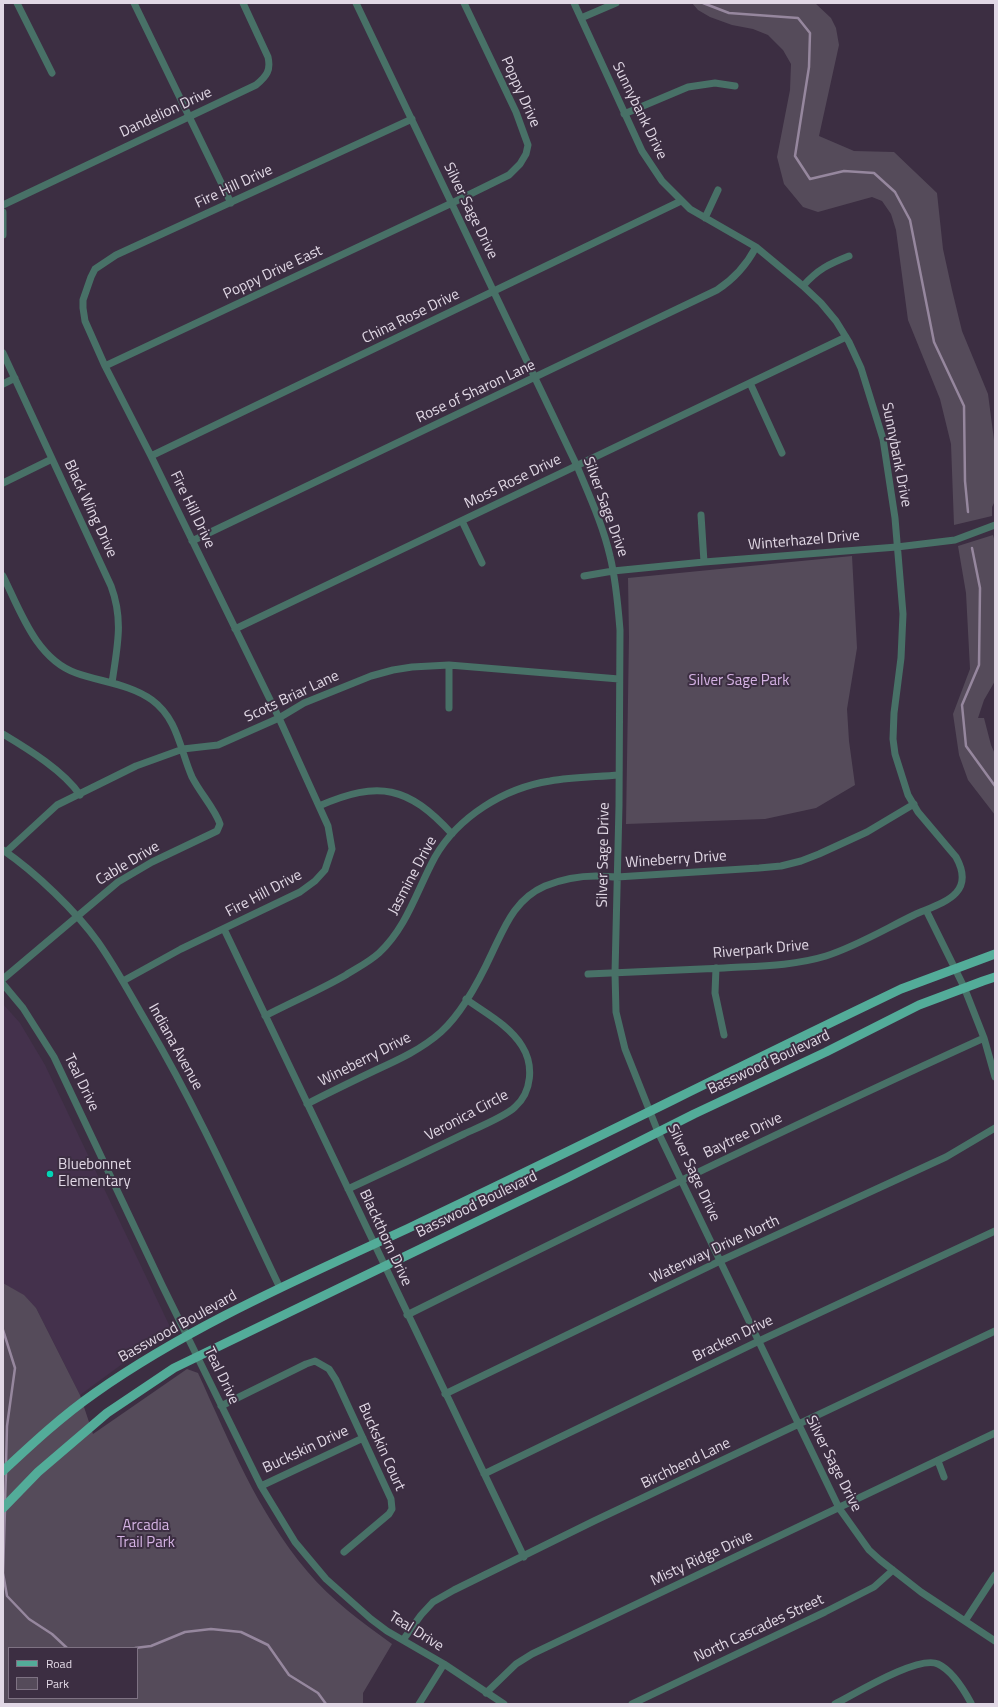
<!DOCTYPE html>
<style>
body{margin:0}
#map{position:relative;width:998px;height:1707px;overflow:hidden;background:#3c2e42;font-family:"Titillium Web",sans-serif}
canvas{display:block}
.frame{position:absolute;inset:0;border:4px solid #e1d8e5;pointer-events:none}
.legend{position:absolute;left:8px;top:1647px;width:130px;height:52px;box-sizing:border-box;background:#3c2e42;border:1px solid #7e7283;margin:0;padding:5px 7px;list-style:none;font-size:12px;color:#e1d8e5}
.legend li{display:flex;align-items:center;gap:8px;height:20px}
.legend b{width:20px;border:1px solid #7e7283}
</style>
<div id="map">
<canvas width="998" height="1707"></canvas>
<div class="frame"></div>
<ul class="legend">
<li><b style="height:5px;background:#53ac99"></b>Road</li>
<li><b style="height:11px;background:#554b5a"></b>Park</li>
</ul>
</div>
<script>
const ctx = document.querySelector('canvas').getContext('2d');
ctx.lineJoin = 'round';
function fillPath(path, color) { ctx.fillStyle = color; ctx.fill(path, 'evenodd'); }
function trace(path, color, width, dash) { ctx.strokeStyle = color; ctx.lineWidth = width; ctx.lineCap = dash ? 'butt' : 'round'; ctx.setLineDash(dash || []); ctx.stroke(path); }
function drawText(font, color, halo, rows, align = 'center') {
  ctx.font = font + ' "Titillium Web",sans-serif'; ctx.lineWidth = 4; ctx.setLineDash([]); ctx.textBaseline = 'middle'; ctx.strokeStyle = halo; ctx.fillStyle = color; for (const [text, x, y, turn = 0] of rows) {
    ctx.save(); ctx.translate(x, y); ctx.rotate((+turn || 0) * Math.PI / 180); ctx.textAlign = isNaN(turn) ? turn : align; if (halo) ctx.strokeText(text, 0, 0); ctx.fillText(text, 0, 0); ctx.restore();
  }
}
fillPath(new Path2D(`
 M 3,1004 L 20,1023 L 45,1065 L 173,1333 L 129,1359 L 80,1395 L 36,1308 L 23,1295 L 3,1283 Z`), '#44314c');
fillPath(new Path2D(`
 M 692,3 L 815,3 L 831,18 L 836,28 L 839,45 L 819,136 L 854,151 L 894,152 L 937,193 L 943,249 L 952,290 L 962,331 L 988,394 L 994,440 L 995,465 L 995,501 L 992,507 L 992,516 L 954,525 L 951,444 L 940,399 L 908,320 L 896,230 L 891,214 L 882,201 L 872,197 L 818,212 L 803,207 L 784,184 L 777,157 L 790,90 L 791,64 L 783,50 L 768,35 L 753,29 L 732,25 L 710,17 L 698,10 Z
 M 993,535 L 995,542 L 995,681 L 984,700 L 978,718 L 984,718 L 991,745 L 995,754 L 995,815 L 968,780 L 959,755 L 953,714 L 970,669 L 966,593 L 958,546 Z
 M 852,556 L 857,648 L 847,709 L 849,741 L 855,785 L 816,808 L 765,819 L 626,824 L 629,637 L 628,578 Z
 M 3,1283 L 24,1295 L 36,1308 L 80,1395 L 93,1434 L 187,1369 L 198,1373 C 230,1443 257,1511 307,1571 C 331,1600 362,1622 392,1644 L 363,1693 L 363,1704 L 3,1704 ZM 9,1648 L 137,1648 L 137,1698 L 9,1698 Z`), '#554b5a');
trace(new Path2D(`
 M 703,3 L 729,13 L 798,18 L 810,33 L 809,67 L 795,156 L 810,179 L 844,171 L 874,173 L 895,192 L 910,220 L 934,342 L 964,406 L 965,481 L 968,512
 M 972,548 L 980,588 L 979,665 L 962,705 L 966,746 L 995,786
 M 3,1330 L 15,1368 L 7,1426 L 6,1464
 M 5,1502 L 6,1473
 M 5,1509 L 3,1573 L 7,1596 L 29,1619 L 52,1634 L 67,1648
 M 135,1648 L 151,1646 L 185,1632 L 211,1629 L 241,1632 L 268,1645 L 289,1675 L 318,1693 L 326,1704`), '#96879e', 2.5);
trace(new Path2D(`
 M 17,3 L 52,73
 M 134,3 L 231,203
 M 356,3 L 577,466 C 589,495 603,525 610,556 C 616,580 618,605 620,630 L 619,806 L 615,973 L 616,1012 L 625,1049 L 658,1132 L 839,1508 L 869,1550 L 880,1560 L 921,1592 L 995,1641
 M 574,3 L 642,151 L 662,181 L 690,209 L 756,247 L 803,286 L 821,303 L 836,321 L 849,342 L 861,368 L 883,439 L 895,518 L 903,614 L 901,658 L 894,713 L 893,739 L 895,754 L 908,795 L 918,812 L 956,857 C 977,895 941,903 914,915 C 885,929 857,946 826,956 C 793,966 758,966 724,968 C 679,970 634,972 588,974
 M 581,18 L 616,3
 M 624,114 L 688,87 L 715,83 L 735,86
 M 3,205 L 256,85 C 267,76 271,70 268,57 L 243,3
 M 3,212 L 3,235
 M 705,218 L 718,190
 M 803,286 C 818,269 829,264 849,256
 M 3,353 L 111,586 C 124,621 117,647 112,683
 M 105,366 L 452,203 L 509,175 L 520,164 L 526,154 L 528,145 L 516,112 L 464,3
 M 750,383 L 782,453
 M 3,384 L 15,378
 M 151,456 L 681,201
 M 3,483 L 52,459
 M 701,515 L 704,562
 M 462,521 L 482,563
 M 192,541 L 717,290 C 734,279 746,266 756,247
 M 3,576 C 20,610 36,659 76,673 C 101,682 130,684 152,700 C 178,719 180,750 192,777 C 200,793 215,809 220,824 L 217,831 L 152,862 L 118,882 L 3,979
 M 584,576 L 613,571 L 704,562 L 897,547 L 955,540 L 995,525
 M 235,629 L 846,337
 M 449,708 L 449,665
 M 3,734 C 28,749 64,771 80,795
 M 319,806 C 379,780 408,786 452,834
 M 3,850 C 35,872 76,911 98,942 C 117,969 132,998 148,1025 C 198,1110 238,1200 280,1288
 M 6,852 L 57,805 L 136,766 L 183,749 L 218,745 L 279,718 L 304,703 L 371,676 L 393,670 L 412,667 L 449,665 L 619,679
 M 926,910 L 964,987 L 984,1038 L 995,1077
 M 224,929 L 524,1557
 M 716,968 L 715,993 L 724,1035
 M 123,981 L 181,949 L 300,892 L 315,881 L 325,870 L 332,849 L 328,826 L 279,718 L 151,456 L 105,366 L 85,321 L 83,308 L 83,300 L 91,277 L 95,269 L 116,255 L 412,119
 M 3,984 L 23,1008 L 54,1057 L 162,1285 L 261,1486 L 295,1542 L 326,1579 L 371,1619 L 387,1631 L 444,1664 L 504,1704
 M 265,1016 C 292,1002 320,990 346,975 C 357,968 369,962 379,953 C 407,927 417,890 435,857 C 458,817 504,788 550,781 C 572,777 596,777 619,775
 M 307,1104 C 330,1092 353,1081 376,1070 C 398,1060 422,1049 441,1032 C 462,1013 480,979 492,953 C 505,926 515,899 545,886 C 560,880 580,876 596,876 C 603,876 610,877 617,877 L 759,868 L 781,866 L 801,861 L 819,854 L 867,832 L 914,804
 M 348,1189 C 387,1171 425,1153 464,1134 C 477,1128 506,1116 515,1107 C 532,1092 534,1065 522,1046 C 509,1025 485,1013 466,999
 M 407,1315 C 598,1220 790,1126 984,1038
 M 445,1394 L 720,1261 L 946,1157 L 995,1128
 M 221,1406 L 306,1364 L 315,1361 L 329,1369 L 336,1380 L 391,1499 L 392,1509 L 389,1514 L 344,1552
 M 938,1461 L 944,1477
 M 484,1474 L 759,1341 L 995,1231
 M 261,1486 L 363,1438
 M 965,1621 L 995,1575
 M 403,1640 L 421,1615 L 433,1602 L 454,1590 L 594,1521 L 995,1331
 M 486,1693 L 516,1664 L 532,1654 L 995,1433
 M 419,1704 L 444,1664
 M 632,1704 L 825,1612 L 874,1587 L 893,1570
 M 835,1704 C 855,1694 918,1655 938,1664 C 953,1671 964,1690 971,1703`), '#487167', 7);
trace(new Path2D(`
 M 3,1471 C 32,1444 62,1416 95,1393 C 193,1324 304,1277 411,1227 C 557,1158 702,1085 847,1015 L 901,989 L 995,954
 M 3,1508 L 38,1472 L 107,1413 L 174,1368 L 567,1178 L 694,1114 L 826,1052 L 919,1005 L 983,981 L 995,977`), '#53ac99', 9);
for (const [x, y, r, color] of [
 [50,1174,4,"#02d5b6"]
]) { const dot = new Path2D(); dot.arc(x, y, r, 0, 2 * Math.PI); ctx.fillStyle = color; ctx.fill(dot); trace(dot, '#3c2e42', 1.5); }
drawText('15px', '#e1d8e5', '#3c2e42', [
 ["Poppy Drive",520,92,66],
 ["Sunnybank Drive",639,111,64],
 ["Dandelion Drive",166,113,-25],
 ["Fire Hill Drive",234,187,-25],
 ["Silver Sage Drive",470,211,64],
 ["Poppy Drive East",273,273,-25],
 ["China Rose Drive",411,317,-26],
 ["Rose of Sharon Lane",476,392,-25],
 ["Sunnybank Drive",896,455,79],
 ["Moss Rose Drive",513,482,-26],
 ["Silver Sage Drive",605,507,70],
 ["Black Wing Drive",90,509,65],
 ["Fire Hill Drive",192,510,64],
 ["Winterhazel Drive",804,541,-5],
 ["Scots Briar Lane",292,697,-25],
 ["Silver Sage Drive",604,855,-89],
 ["Wineberry Drive",676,860,-4],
 ["Cable Drive",128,864,-31],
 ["Jasmine Drive",413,876,-62],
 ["Fire Hill Drive",264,894,-28],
 ["Riverpark Drive",761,950,-5],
 ["Indiana Avenue",175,1047,61],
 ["Wineberry Drive",365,1060,-27],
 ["Basswood Boulevard",769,1063,-25],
 ["Teal Drive",81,1083,64],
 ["Veronica Circle",467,1116,-28],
 ["Baytree Drive",743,1136,-26],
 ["Silver Sage Drive",693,1173,65],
 ["Basswood Boulevard",477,1205,-26],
 ["Blackthorn Drive",385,1238,65],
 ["Waterway Drive North",715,1250,-25],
 ["Basswood Boulevard",178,1327,-29],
 ["Bracken Drive",733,1339,-26],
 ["Teal Drive",221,1376,64],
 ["Buckskin Court",381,1447,66],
 ["Buckskin Drive",306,1450,-25],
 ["Birchbend Lane",686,1464,-26],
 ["Silver Sage Drive",833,1464,63],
 ["Misty Ridge Drive",702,1559,-25],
 ["North Cascades Street",759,1629,-25],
 ["Teal Drive",416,1632,32]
]);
drawText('15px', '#d4b2e3', '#3c2e42', [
 ["Silver Sage Park",739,681],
 ["Arcadia",146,1526],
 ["Trail Park",146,1543]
]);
drawText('15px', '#e1d8e5', '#3c2e42', [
 ["Bluebonnet",58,1165],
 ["Elementary",58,1182]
], 'left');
</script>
